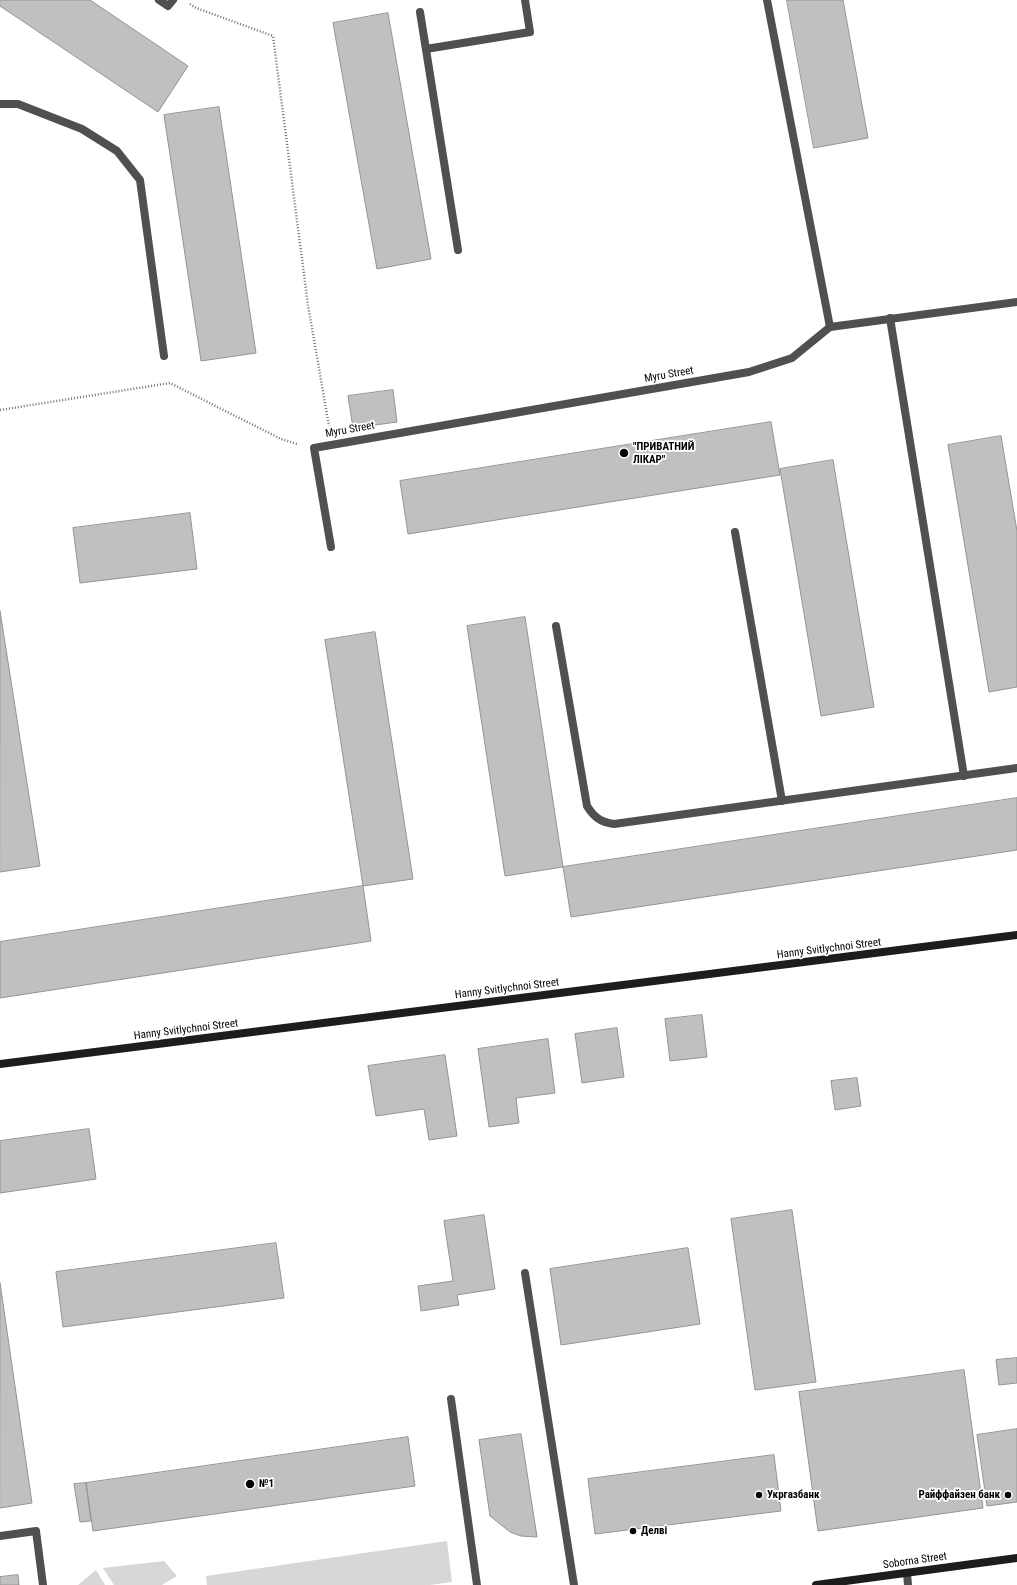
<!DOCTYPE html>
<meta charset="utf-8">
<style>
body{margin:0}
canvas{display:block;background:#fff}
</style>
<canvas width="1017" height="1585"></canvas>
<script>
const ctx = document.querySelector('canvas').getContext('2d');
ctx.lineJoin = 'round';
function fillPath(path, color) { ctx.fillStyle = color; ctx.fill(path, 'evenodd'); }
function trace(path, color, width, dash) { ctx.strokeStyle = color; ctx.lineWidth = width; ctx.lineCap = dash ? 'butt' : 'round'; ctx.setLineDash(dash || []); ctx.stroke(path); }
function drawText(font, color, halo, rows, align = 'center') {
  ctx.font = font + ' "Roboto Condensed",sans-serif'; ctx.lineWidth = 3.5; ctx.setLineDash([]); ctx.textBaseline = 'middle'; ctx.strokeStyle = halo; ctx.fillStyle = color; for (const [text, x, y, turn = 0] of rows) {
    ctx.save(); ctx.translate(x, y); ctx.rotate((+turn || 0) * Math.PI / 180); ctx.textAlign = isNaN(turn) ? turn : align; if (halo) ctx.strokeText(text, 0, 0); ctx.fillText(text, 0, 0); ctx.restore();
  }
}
fillPath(new Path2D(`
 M 447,1541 L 452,1582 L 430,1585 L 207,1585 L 206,1576 Z
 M 164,1561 L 177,1576 L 162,1585 L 114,1585 L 103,1568 Z
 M 96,1570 L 105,1585 L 78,1585 Z`), '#d7d7d7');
const building = new Path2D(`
 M 0,0 L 90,0 L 188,66 L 158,112 L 0,6 Z
 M 787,0 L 843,0 L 868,138 L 814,148 Z
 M 388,13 L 431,259 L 377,269 L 333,23 Z
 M 219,107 L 256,353 L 201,361 L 164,115 Z
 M 393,390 L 397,422 L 353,428 L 348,396 Z
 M 771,422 L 780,475 L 408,534 L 400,481 Z
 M 1001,436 L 1017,531 L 1017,687 L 989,692 L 948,445 Z
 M 833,460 L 874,707 L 821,716 L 780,469 Z
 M 190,513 L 197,569 L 80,583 L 73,528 Z
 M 0,611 L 40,866 L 0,872 Z
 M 525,617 L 563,867 L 505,876 L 467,626 Z
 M 375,632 L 413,879 L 363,886 L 325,640 Z
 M 1017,798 L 1017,850 L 571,917 L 563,867 Z
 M 363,886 L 371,941 L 0,998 L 0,942 Z
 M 702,1015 L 707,1057 L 670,1061 L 665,1019 Z
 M 617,1028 L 624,1077 L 582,1083 L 575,1034 Z
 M 548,1039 L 555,1093 L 516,1098 L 519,1123 L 489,1127 L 478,1049 Z
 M 445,1055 L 457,1136 L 429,1140 L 424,1109 L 376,1116 L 368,1066 Z
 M 857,1078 L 861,1106 L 835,1110 L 831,1081 Z
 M 89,1129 L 96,1179 L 0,1193 L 0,1141 Z
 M 792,1210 L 816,1382 L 755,1390 L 731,1219 Z
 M 484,1215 L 495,1289 L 457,1295 L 459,1305 L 421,1311 L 418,1286 L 453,1281 L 444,1221 Z
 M 276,1243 L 284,1298 L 63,1327 L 56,1272 Z
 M 688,1248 L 700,1324 L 561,1345 L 550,1269 Z
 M 0,1283 L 32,1503 L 0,1508 Z
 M 1017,1358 L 1017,1383 L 999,1385 L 996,1360 Z
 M 964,1370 L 983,1508 L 818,1531 L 799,1392 Z
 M 1017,1429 L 1017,1502 L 987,1506 L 977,1435 Z
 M 521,1434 L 537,1537 L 521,1536 L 510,1532 L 490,1516 L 479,1440 Z
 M 408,1437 L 415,1486 L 93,1531 L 86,1483 Z
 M 774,1455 L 781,1511 L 595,1534 L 588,1479 Z
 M 86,1483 L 91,1521 L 80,1522 L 74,1484 Z
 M 18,1575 L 19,1585 L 0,1585 L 0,1577 Z`);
fillPath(building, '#c0c0c0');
trace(building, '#949494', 1);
trace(new Path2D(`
 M 190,4 L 196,8 L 273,36 L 308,305 L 329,426
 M 0,410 L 170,383 L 281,439 L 297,444`), '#727272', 2.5, [1, 2]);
trace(new Path2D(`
 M 159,0 L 168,6 L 173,0
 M 767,0 L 830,327
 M 420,12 L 458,250
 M 426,49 L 530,32 L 525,0
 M 0,104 L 18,104 L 82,129 L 117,151 L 140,180 L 164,356
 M 890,318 L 964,776
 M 735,532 L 782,801
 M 556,626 L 587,806 C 594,817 600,822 614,824 L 1017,768
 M 525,1273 L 574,1585
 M 451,1399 L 477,1585
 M 0,1536 L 36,1531 L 43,1585`), '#505050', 8);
trace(new Path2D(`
 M 331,547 L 314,448 L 749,372 L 792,358 L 830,327 L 1017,302
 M 907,1573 L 908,1585`), '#505050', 8);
trace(new Path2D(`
 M 0,1064 L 1017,935
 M 816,1585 L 1017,1558`), '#1d1d1d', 8);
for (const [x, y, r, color] of [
 [624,453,5,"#000"],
 [250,1484,5,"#000"],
 [759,1495,4,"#000"],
 [1008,1495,4,"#000"],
 [633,1531,4,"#000"]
]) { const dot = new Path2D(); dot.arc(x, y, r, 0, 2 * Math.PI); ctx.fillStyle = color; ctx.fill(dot); trace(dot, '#fff', 1.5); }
drawText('11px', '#000', '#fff', [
 ["Myru Street",669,375,-10],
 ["Myru Street",350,430,-10],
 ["Hanny Svitlychnoi Street",829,949,-7],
 ["Hanny Svitlychnoi Street",507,989,-7],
 ["Hanny Svitlychnoi Street",186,1030,-7],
 ["Soborna Street",915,1561,-8]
]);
drawText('bold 11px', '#000', '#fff', [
 ["\"ПРИВАТНИЙ",633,447],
 ["ЛІКАР\"",633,460],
 ["№1",259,1484],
 ["Укргазбанк",767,1495],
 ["Райффайзен банк",1000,1495,"right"],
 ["Делві",641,1531]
], 'left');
</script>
